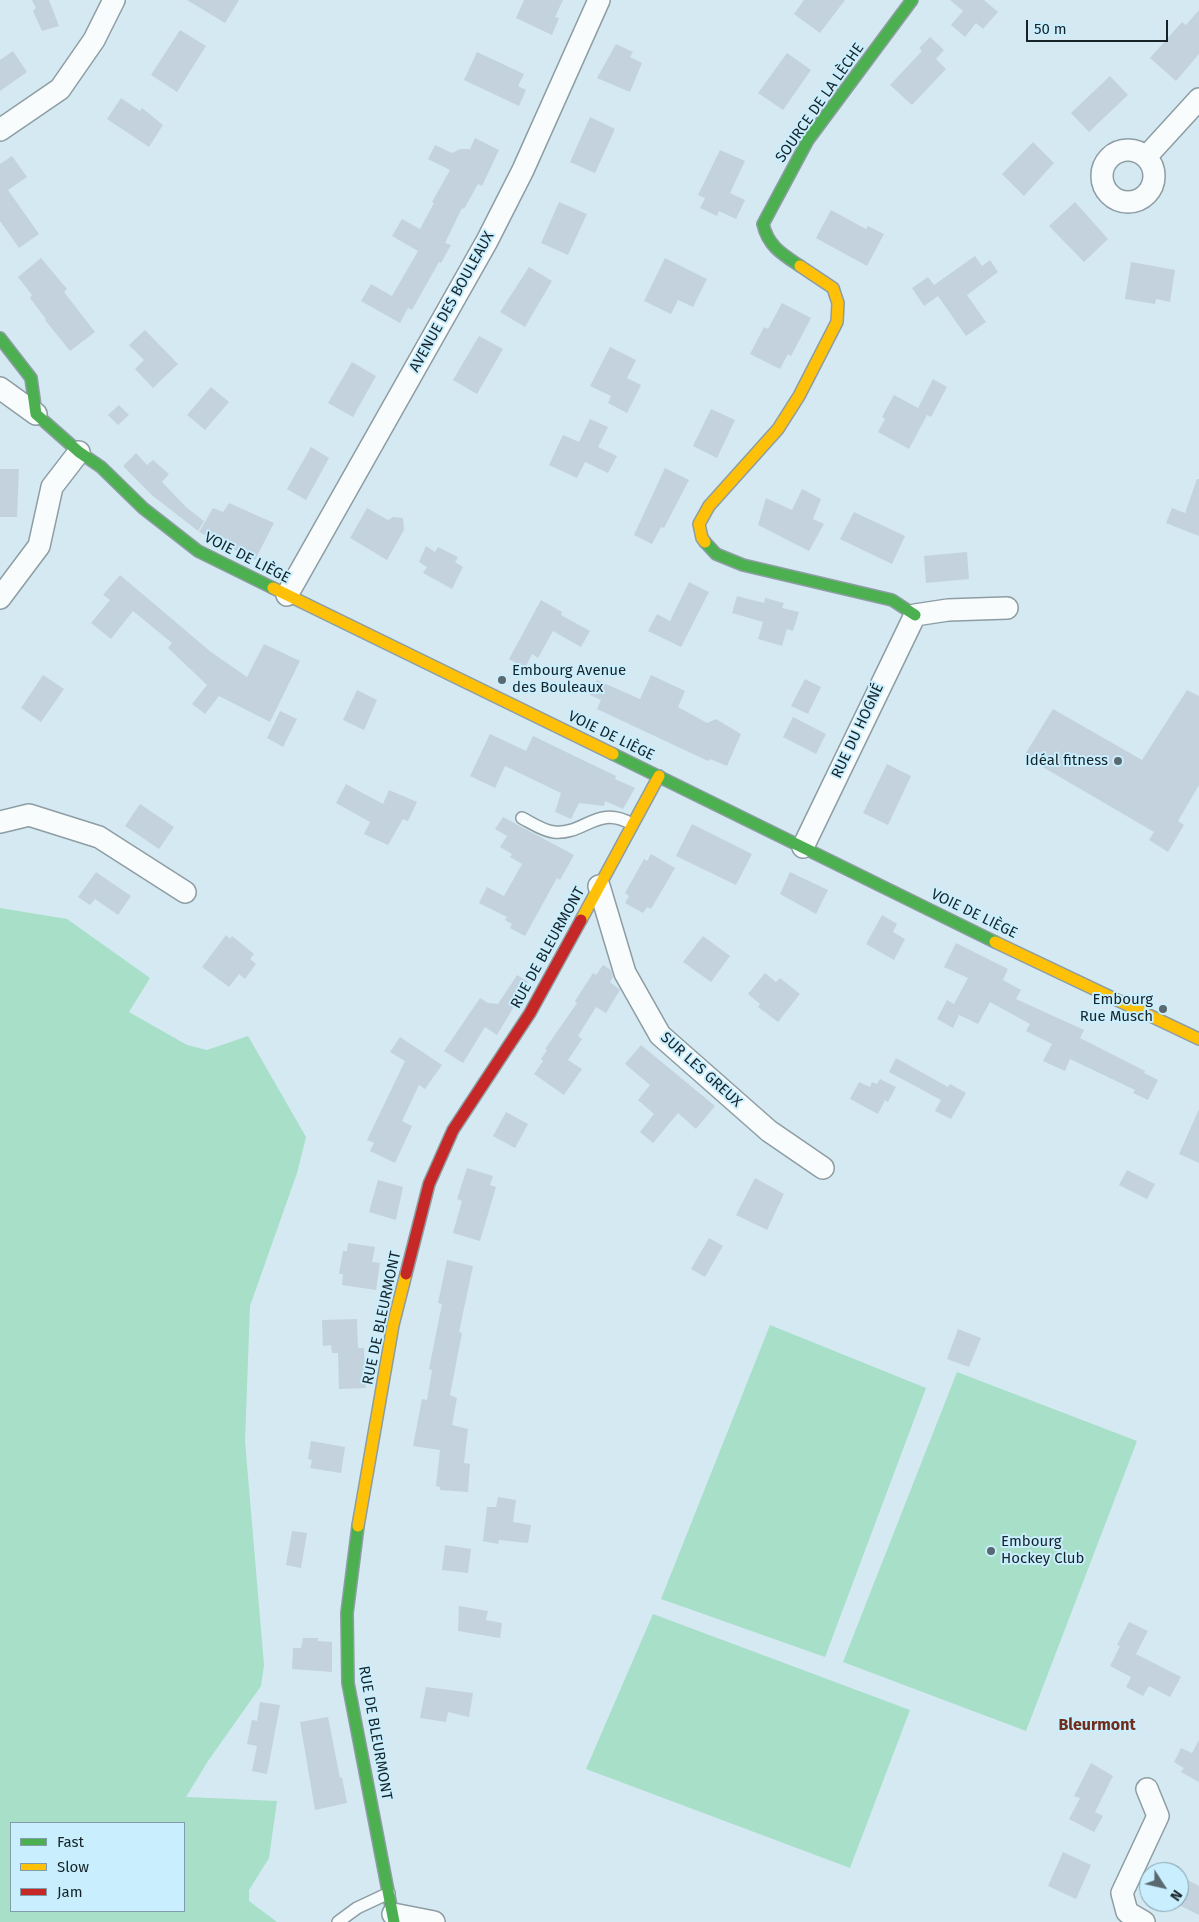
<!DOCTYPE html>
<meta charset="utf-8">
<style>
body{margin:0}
#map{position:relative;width:1199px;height:1922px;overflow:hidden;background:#d5e9f2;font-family:"Fira Sans",sans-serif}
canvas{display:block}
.legend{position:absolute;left:10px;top:1822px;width:175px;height:90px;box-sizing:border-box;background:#c9eefe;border:1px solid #819da9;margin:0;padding:6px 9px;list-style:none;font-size:15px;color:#16242a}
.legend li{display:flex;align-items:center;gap:10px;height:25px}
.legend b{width:25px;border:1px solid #819da9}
.north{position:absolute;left:1139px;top:1862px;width:50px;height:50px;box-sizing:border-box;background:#c9eefe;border:1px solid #819da9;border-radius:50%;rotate:125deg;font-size:14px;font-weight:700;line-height:20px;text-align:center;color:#16242a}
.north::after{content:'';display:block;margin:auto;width:18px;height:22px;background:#596970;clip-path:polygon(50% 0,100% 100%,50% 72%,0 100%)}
.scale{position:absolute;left:1026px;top:20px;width:142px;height:22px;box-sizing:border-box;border:2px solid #16242a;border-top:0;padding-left:6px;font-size:15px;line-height:18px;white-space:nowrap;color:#16242a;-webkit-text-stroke:4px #c9eefe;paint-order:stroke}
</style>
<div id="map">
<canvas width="1199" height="1922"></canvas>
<ul class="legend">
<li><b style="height:6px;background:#4caf50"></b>Fast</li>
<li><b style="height:6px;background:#ffc107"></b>Slow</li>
<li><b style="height:6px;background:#c62828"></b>Jam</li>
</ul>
<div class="north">N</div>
<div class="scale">50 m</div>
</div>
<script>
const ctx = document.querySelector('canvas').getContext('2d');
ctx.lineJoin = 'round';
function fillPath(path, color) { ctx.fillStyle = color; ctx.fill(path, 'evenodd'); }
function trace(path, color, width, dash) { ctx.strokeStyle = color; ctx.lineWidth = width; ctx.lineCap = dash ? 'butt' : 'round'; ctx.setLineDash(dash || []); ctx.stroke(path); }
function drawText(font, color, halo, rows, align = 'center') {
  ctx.font = font + ' "Fira Sans",sans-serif'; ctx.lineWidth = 4; ctx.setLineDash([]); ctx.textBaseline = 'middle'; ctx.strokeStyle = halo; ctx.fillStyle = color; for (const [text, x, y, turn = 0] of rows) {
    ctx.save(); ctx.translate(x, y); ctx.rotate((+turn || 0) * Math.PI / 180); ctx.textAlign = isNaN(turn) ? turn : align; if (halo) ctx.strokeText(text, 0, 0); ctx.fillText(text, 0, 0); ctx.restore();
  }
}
fillPath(new Path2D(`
 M 0,908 L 67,919 L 150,978 L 129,1012 L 187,1045 L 207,1050 L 248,1036 L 306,1137 L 297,1173 L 250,1306 L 245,1441 L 264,1665 L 261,1686 L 208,1761 L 186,1797 L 277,1801 L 269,1858 L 249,1890 L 249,1901 L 277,1922 L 0,1922 ZM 11,1823 L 184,1823 L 184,1911 L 11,1911 Z
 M 770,1325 L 926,1388 L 825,1657 L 661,1599 Z
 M 957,1372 L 1137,1441 L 1026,1731 L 843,1662 Z
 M 653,1614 L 910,1710 L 850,1868 L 586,1769 Z`), '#a7dfc8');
fillPath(new Path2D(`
 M 32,0 L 49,0 L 59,26 L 42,31 L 33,11 L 36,8 Z
 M 187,0 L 239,0 L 225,23 Z
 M 524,0 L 563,0 L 555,17 L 559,18 L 552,35 L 516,18 Z
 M 804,0 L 845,0 L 820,33 L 794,14 Z
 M 950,0 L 984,0 L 998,12 L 983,29 L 976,23 L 965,37 L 951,25 L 963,11 Z
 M 1199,10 L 1199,54 L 1176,81 L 1150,58 L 1182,22 L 1186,25 Z
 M 180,30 L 206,46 L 177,92 L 151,75 Z
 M 930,37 L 944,50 L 936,59 L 946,69 L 912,105 L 890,85 L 922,51 L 919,48 Z
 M 616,44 L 633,52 L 630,57 L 642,63 L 630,92 L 597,78 Z
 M 13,51 L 27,72 L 0,91 L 0,60 Z
 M 477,52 L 524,74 L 518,86 L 526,90 L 519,106 L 464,80 Z
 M 787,53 L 811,70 L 783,110 L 758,93 Z
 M 1110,76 L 1128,95 L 1089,132 L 1071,113 Z
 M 121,98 L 140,111 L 142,108 L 163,125 L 149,147 L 107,119 Z
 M 590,117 L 615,129 L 595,173 L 570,162 Z
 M 475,138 L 499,150 L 482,186 L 478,184 L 464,209 L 462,208 L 445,243 L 451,245 L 441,263 L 439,262 L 412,310 L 408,308 L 400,323 L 361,301 L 371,284 L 392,296 L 418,251 L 392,236 L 402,219 L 420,229 L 434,203 L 432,202 L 450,170 L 428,159 L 435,145 L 452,153 L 460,149 L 470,149 Z
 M 1033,142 L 1054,163 L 1024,196 L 1002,174 Z
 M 720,150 L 745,161 L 730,193 L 745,200 L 736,219 L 719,211 L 717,216 L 700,208 L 705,198 L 698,195 Z
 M 12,156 L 27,177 L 8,190 L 39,234 L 19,248 L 0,221 L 0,164 Z
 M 559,202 L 587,214 L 568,255 L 541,243 Z
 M 1075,202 L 1108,239 L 1084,262 L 1049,226 Z
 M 831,210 L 866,229 L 868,226 L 884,234 L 867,266 L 816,238 Z
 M 975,256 L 982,266 L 990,260 L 998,272 L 967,295 L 986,322 L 966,336 L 938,296 L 924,306 L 912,288 L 928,277 L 934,285 Z
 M 41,258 L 67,289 L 64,292 L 95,332 L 70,351 L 45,320 L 46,319 L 30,298 L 32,295 L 18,277 Z
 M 665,258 L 707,279 L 693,307 L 678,300 L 671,314 L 644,301 Z
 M 1131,262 L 1175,270 L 1170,302 L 1156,299 L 1155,304 L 1125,299 Z
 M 529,267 L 552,281 L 525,327 L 500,312 Z
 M 782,303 L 811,318 L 791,356 L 788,354 L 780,369 L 750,354 L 764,327 L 768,329 Z
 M 145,330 L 178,364 L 153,388 L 135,369 L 144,360 L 129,345 Z
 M 479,336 L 503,349 L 477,394 L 453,380 Z
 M 610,347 L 636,360 L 627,378 L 641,385 L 627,413 L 608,403 L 611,396 L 590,386 Z
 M 352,362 L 376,376 L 353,417 L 328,403 Z
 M 933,379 L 947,387 L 931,417 L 927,415 L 909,449 L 878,432 L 885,419 L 882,417 L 894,395 L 918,408 Z
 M 211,387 L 229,402 L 205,430 L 187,415 Z
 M 119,405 L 129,415 L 118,425 L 108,415 Z
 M 711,409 L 735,420 L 717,458 L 693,446 Z
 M 590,419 L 608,427 L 598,447 L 617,456 L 608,473 L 585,462 L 577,478 L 549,465 L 563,435 L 579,442 Z
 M 311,447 L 329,458 L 306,500 L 287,489 Z
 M 136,453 L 147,465 L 153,460 L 169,474 L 162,482 L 186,507 L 204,521 L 198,531 L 153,496 L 123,466 Z
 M 665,468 L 689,480 L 664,528 L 661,527 L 652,544 L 634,535 Z
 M 0,469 L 19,469 L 17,517 L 0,517 Z
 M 1197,479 L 1199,479 L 1199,536 L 1166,523 L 1172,508 L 1185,513 Z
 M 802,489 L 821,499 L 813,519 L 824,524 L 809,551 L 758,525 L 766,498 L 792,510 Z
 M 229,503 L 274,523 L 255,560 L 199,532 L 213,508 L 223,512 Z
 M 367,508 L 388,520 L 393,517 L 403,518 L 404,530 L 387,560 L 350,538 Z
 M 854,512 L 905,536 L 892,564 L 840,539 Z
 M 426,546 L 435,552 L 438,547 L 458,557 L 455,562 L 463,567 L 452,589 L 423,573 L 427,567 L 419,562 Z
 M 967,552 L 969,579 L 926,583 L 924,556 Z
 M 120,575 L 211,652 L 247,677 L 264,644 L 300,661 L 270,722 L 219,696 L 205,714 L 192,704 L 207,685 L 168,648 L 172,643 L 133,611 L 111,639 L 91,623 L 110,600 L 103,595 Z
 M 689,582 L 709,592 L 681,647 L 648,631 L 657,614 L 670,621 Z
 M 737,596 L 764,603 L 765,598 L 784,603 L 782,608 L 799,612 L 793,631 L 787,629 L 782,646 L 758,639 L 763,622 L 732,613 Z
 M 541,600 L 562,612 L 561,615 L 590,631 L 581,647 L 553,631 L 538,658 L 532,654 L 525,668 L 509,659 Z
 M 43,675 L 64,689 L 41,722 L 21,708 Z
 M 651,675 L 685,691 L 678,707 L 707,723 L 716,719 L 741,734 L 727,766 L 710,759 L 708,761 L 597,709 L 601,700 L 590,695 L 597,680 L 640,699 Z
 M 805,679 L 821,687 L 808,714 L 791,706 Z
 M 357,690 L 377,700 L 364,730 L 343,720 Z
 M 1187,690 L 1199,696 L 1199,785 L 1178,821 L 1184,825 L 1168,852 L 1149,840 L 1154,832 L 1024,756 L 1053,709 L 1142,760 Z
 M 280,711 L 297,719 L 283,747 L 267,738 Z
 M 793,717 L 826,734 L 816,754 L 783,737 Z
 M 490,734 L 526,751 L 533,736 L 616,776 L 615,779 L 635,788 L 623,809 L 605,801 L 604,806 L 579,803 L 571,819 L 555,812 L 561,793 L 505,766 L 495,788 L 470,776 Z
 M 887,764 L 911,776 L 888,825 L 863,813 Z
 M 346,784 L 383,804 L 389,790 L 417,802 L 408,821 L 403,819 L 388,845 L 364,834 L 370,822 L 336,803 Z
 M 140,804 L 174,827 L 159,849 L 125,826 Z
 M 503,817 L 574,855 L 560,880 L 557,878 L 525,936 L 510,928 L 512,924 L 505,920 L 507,917 L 479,903 L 487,887 L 504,896 L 522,864 L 510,857 L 512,854 L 500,847 L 507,836 L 495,829 Z
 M 692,824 L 752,854 L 736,885 L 676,856 Z
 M 651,854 L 675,868 L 651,909 L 647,907 L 643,913 L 625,903 L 629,896 L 625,893 L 644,859 L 647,861 Z
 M 96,872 L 131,896 L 118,915 L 95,899 L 90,905 L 78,897 Z
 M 790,872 L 828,890 L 816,914 L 780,894 Z
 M 882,915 L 897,924 L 893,932 L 905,939 L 894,960 L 866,944 Z
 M 226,935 L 230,939 L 232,936 L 254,954 L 250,959 L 256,964 L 245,979 L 239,974 L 229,987 L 202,967 Z
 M 703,936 L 730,956 L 711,982 L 683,962 Z
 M 956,943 L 1008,969 L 1003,980 L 1021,990 L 1016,999 L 1084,1030 L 1080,1038 L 1145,1071 L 1144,1073 L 1158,1080 L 1148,1100 L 1133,1093 L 1135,1090 L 1070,1059 L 1065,1071 L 1043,1061 L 1052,1044 L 1026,1031 L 1030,1024 L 990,1002 L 978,1024 L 959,1015 L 953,1028 L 937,1019 L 947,1000 L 954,1004 L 968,978 L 944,967 Z
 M 603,965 L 611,970 L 613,977 L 610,982 L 620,990 L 606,1013 L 596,1007 L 578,1036 L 582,1039 L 568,1060 L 582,1069 L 564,1095 L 534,1074 L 543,1061 L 541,1059 L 547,1050 L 545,1049 L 577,1003 L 575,1001 L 593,973 L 596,975 Z
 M 765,973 L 776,982 L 780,978 L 800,994 L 778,1022 L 758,1007 L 760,1004 L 748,994 Z
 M 517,975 L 529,982 L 497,1035 L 485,1027 L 463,1063 L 444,1051 L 480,998 L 488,1003 L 498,1004 Z
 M 400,1037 L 442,1065 L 425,1089 L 419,1085 L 402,1121 L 412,1126 L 395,1163 L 370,1151 L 374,1143 L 367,1140 L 405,1061 L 390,1052 Z
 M 641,1045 L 715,1106 L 696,1129 L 678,1113 L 653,1143 L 640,1132 L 654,1114 L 638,1100 L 650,1085 L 625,1064 Z
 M 896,1058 L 948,1087 L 950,1084 L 966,1093 L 951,1119 L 935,1111 L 941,1100 L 889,1072 Z
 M 880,1079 L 896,1087 L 888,1102 L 885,1100 L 878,1114 L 850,1099 L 859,1082 L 870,1087 L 872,1082 L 877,1084 Z
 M 1199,1109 L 1199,1163 L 1179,1154 Z
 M 506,1112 L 528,1124 L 515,1148 L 493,1136 Z
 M 467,1168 L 493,1176 L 490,1185 L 496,1187 L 480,1241 L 453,1233 L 462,1201 L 457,1199 Z
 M 1127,1170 L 1155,1184 L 1147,1199 L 1119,1185 Z
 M 755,1178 L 784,1194 L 767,1230 L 736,1215 Z
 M 378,1180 L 403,1187 L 396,1220 L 369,1212 Z
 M 709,1238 L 723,1246 L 705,1277 L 691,1269 Z
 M 348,1243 L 375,1247 L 372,1262 L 380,1263 L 376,1290 L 342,1285 L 343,1274 L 339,1274 L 343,1251 L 347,1251 Z
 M 447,1260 L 473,1266 L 459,1332 L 462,1333 L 450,1395 L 457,1398 L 452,1425 L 468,1429 L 464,1463 L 470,1464 L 468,1492 L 440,1490 L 440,1487 L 436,1486 L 440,1450 L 413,1446 L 422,1399 L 427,1400 L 432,1370 L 429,1369 L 442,1304 L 438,1303 Z
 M 357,1319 L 358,1348 L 364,1348 L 366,1388 L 339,1389 L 338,1353 L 332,1353 L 331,1345 L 323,1346 L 322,1320 Z
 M 958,1329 L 981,1338 L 969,1367 L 947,1359 Z
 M 311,1441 L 345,1447 L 341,1473 L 310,1468 L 312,1460 L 308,1459 Z
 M 498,1497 L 516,1500 L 513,1522 L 531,1525 L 528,1543 L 499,1540 L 498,1544 L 483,1541 L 487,1507 L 496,1507 Z
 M 292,1531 L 307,1533 L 301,1568 L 286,1565 Z
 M 445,1545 L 471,1549 L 468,1573 L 442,1570 Z
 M 459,1606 L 488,1611 L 486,1620 L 502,1623 L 500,1638 L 458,1631 Z
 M 1129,1622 L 1148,1631 L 1136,1654 L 1181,1677 L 1170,1697 L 1149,1686 L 1143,1696 L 1126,1687 L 1131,1677 L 1110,1666 L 1120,1646 L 1117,1645 Z
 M 303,1638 L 318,1638 L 318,1641 L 332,1642 L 332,1672 L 292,1669 L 293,1648 L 301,1648 Z
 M 426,1687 L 473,1693 L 469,1717 L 448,1712 L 446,1722 L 420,1718 Z
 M 260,1702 L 280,1705 L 267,1774 L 252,1771 L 257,1746 L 247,1744 L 252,1720 L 257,1721 Z
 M 328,1717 L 340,1778 L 342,1777 L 347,1803 L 315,1810 L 300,1722 Z
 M 1199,1740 L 1199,1782 L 1181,1772 L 1184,1768 L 1174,1762 L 1181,1748 L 1192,1753 Z
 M 1091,1763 L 1113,1776 L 1095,1812 L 1103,1816 L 1094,1832 L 1069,1819 L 1080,1798 L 1074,1796 Z
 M 1063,1852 L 1091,1865 L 1076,1899 L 1048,1886 Z
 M 1179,1875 L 1199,1886 L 1199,1915 L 1179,1905 Z`), '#c4d2de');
const lane = new Path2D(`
 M 522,818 C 532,823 543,831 554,832 C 585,835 597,804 632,824
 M 338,1922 L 357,1908 L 389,1893`);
const street = new Path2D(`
 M 0,130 L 60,89 L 94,40 L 114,0
 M1102 176a26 26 0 1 1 52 0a26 26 0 1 1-52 0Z
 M 1146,157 L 1199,99
 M 0,388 L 36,414
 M 287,595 L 487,241 L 523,170 L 599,0
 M 0,598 L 39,546 L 52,487 L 79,452
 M 0,822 L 29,815 L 99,837 L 185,892
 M 803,847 L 915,615 L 948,610 L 1007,608
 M 599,886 L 625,973 L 660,1035 L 769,1131 L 823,1168
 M 393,1914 L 434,1922
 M 1144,1922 L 1127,1912 L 1122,1893 L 1158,1816 L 1147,1789`);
const fast = new Path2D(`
 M 800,266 C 782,254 768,246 763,224 L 808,140 L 912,0
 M 0,338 L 31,378 L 36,414 L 79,452 L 101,467 L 143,508 L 198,551 L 273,588
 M 705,542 L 716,554 L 743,565 L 892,600 L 915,615
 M 613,754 L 995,942
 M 358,1526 L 347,1613 L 348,1683 L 394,1922`);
const slow = new Path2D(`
 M 705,542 L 702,538 L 699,524 L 709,506 L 778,429 L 799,396 L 837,322 L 838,303 L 833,288 L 800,266
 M 273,588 L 613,754
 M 581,920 L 659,776
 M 995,942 L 1199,1039
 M 358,1526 L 393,1325 L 406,1274`);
const jam = new Path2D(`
 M 406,1274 L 429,1184 L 453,1130 L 530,1013 L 581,920`);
trace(lane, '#8d9da3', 14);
trace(street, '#8d9da3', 24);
trace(fast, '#8d9da3', 14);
trace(slow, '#8d9da3', 14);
trace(jam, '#8d9da3', 14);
trace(lane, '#f9fcfd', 11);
trace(street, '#f9fcfd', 21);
trace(fast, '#4caf50', 11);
trace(slow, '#ffc107', 11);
trace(jam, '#c62828', 11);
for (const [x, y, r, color] of [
 [502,680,5,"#596970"],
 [1118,761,5,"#596970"],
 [1163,1009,5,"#596970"],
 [991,1551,5,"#596970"]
]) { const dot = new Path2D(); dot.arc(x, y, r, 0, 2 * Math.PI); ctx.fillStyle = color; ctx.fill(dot); trace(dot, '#c9eefe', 2); }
drawText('15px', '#16242a', '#c9eefe', [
 ["SOURCE DE LA LÈCHE",820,103,-55],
 ["AVENUE DES BOULEAUX",452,302,-61],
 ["VOIE DE LIÈGE",247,558,27],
 ["RUE DU HOGNÉ",858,731,-65],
 ["VOIE DE LIÈGE",611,736,26],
 ["VOIE DE LIÈGE",974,914,26],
 ["RUE DE BLEURMONT",548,948,-61],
 ["SUR LES GREUX",701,1070,42],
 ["RUE DE BLEURMONT",382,1318,-78],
 ["RUE DE BLEURMONT",375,1733,80]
]);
drawText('15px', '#16242a', '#c9eefe', [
 ["Embourg Avenue",512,671],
 ["des Bouleaux",512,688],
 ["Idéal fitness",1108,761,"right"],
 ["Embourg",1153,1000,"right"],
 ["Rue Musch",1153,1017,"right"],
 ["Embourg",1001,1542],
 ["Hockey Club",1001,1559]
], 'left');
drawText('bold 16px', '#702d1c', '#c9eefe', [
 ["Bleurmont",1097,1726]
]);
</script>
